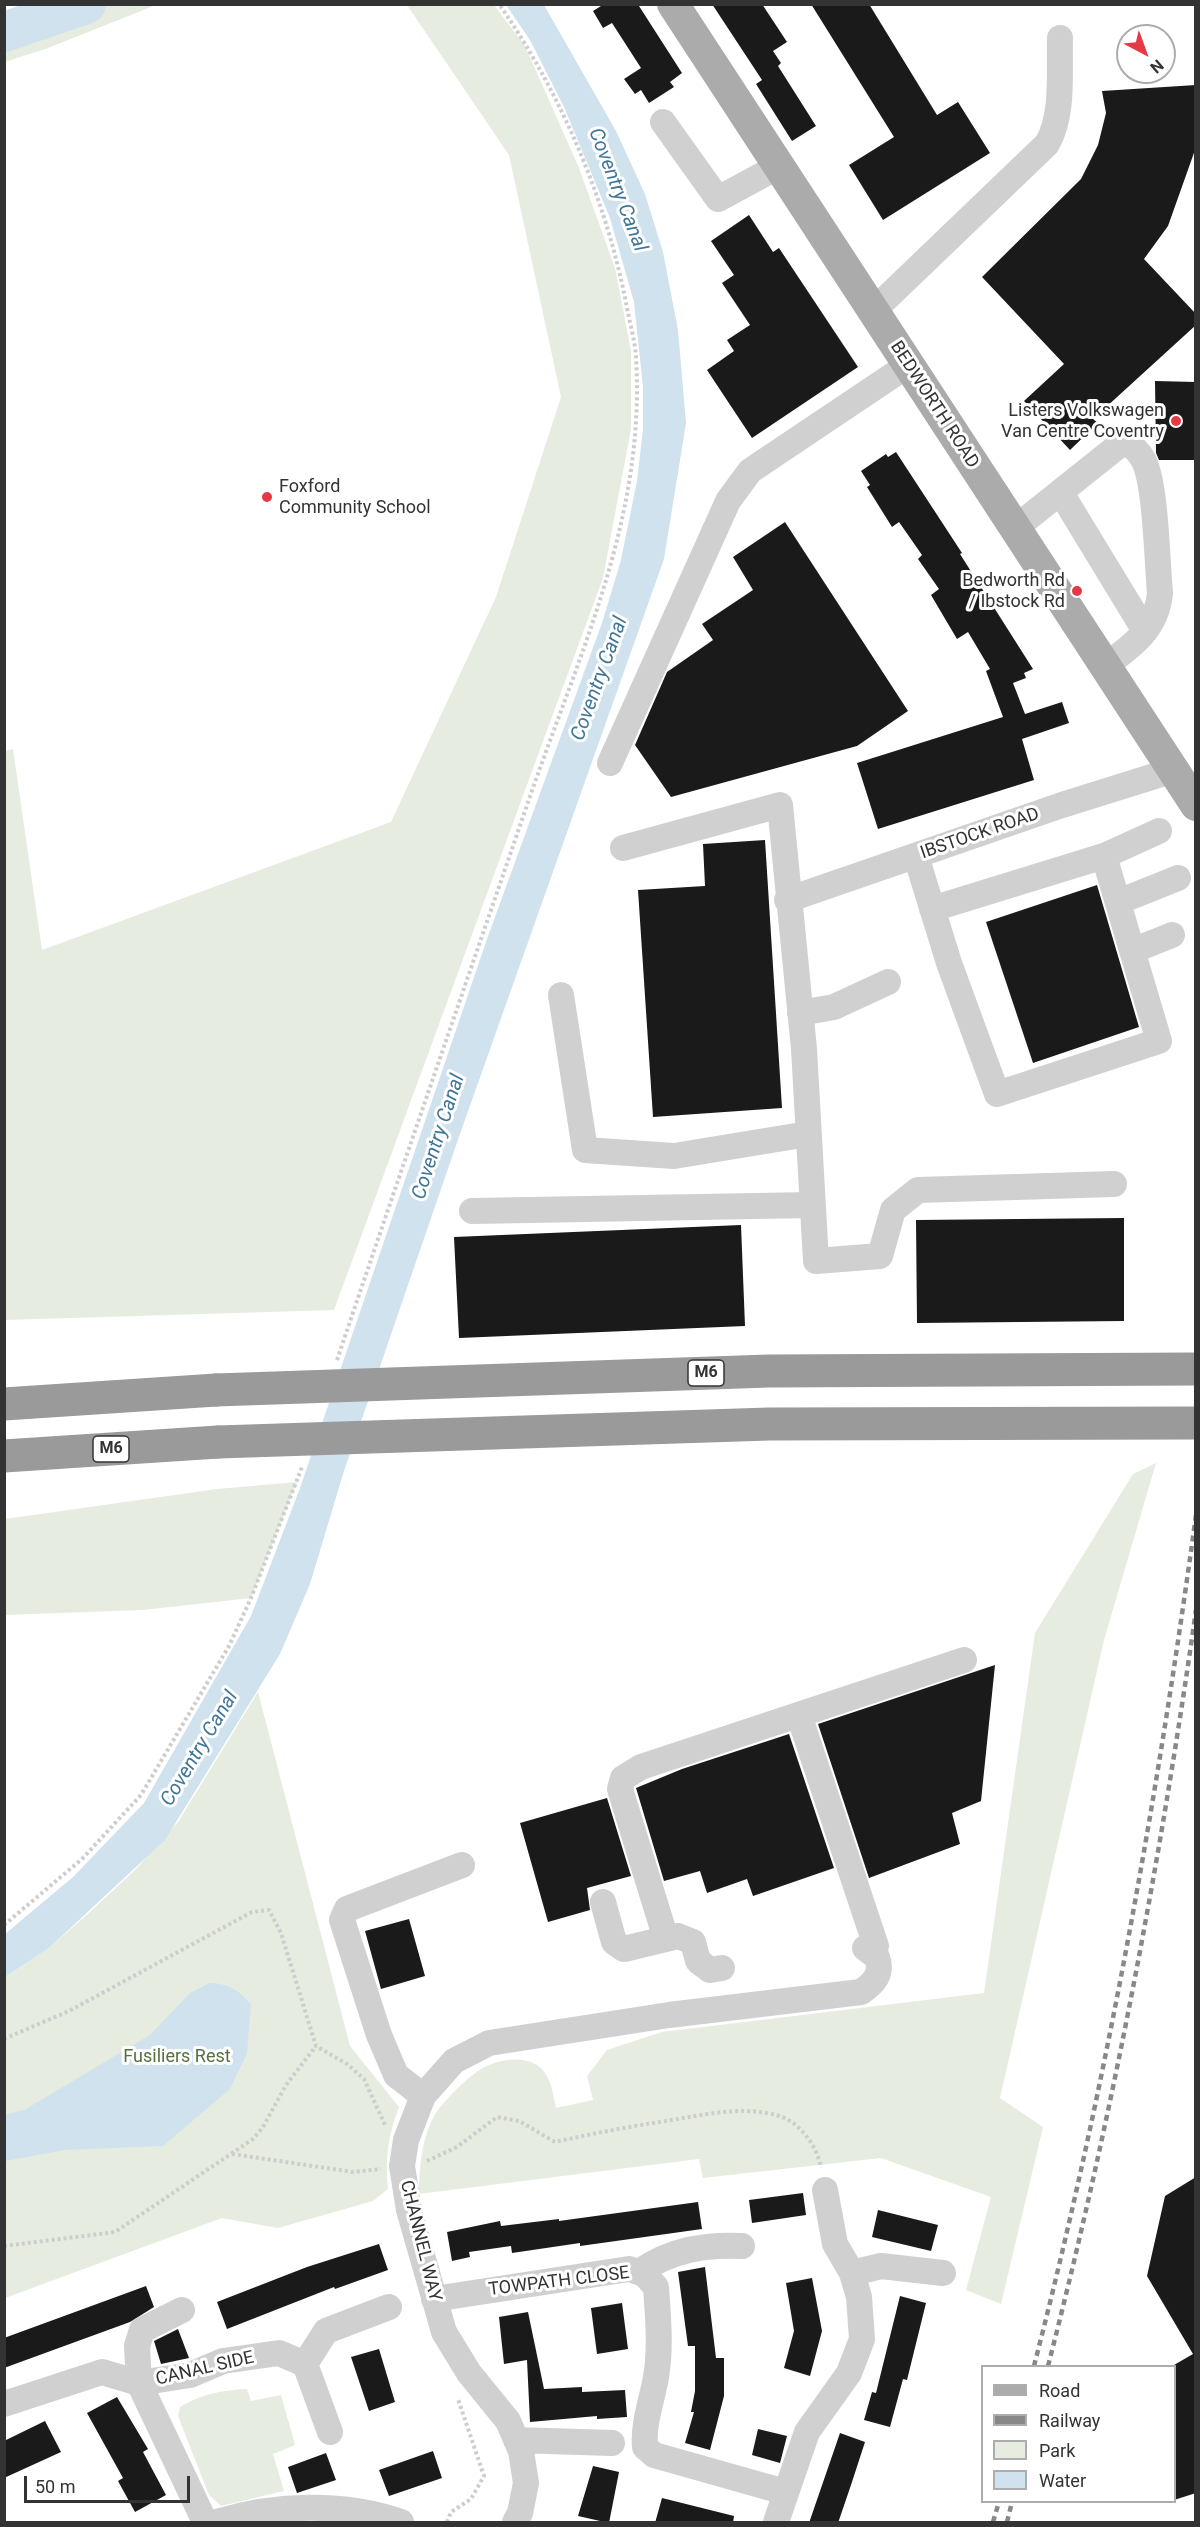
<!DOCTYPE html>
<style>
body{margin:0}
#map{position:relative;width:1200px;height:2527px;overflow:hidden;background:#fff;font-family:Roboto,sans-serif}
canvas{display:block}
.frame{position:absolute;inset:0;border:6px solid #333;pointer-events:none}
.legend{position:absolute;left:981px;top:2365px;width:195px;height:138px;box-sizing:border-box;background:#fff;border:2px solid #adadad;margin:0;padding:8px 10px;list-style:none;font-size:18px;color:#333}
.legend li{display:flex;align-items:center;gap:12px;height:30px}
.legend b{width:30px;border:2px solid #adadad}
.north{position:absolute;left:1116px;top:24px;width:60px;height:60px;box-sizing:border-box;background:#fff;border:2px solid #adadad;border-radius:50%;rotate:139deg;font-size:16px;font-weight:700;line-height:24px;text-align:center;color:#333}
.north::after{content:'';display:block;margin:auto;width:21px;height:27px;background:#e63946;clip-path:polygon(50% 0,100% 100%,50% 72%,0 100%)}
.scale{position:absolute;left:24px;top:2476px;width:166px;height:27px;box-sizing:border-box;border:3px solid #333;border-top:0;padding-left:8px;font-size:18px;line-height:21px;white-space:nowrap;color:#333;-webkit-text-stroke:4px #fff;paint-order:stroke}
</style>
<div id="map">
<canvas width="1200" height="2527"></canvas>
<div class="frame"></div>
<ul class="legend">
<li><b style="height:8px;background:#ababab"></b>Road</li>
<li><b style="height:8px;background:#888"></b>Railway</li>
<li><b style="height:16px;background:#e6ecdf"></b>Park</li>
<li><b style="height:16px;background:#cfe2ee"></b>Water</li>
</ul>
<div class="north">N</div>
<div class="scale">50 m</div>
</div>
<script>
const ctx = document.querySelector('canvas').getContext('2d');
ctx.lineJoin = 'round';
function fillPath(path, color) { ctx.fillStyle = color; ctx.fill(path, 'evenodd'); }
function trace(path, color, width, dash) { ctx.strokeStyle = color; ctx.lineWidth = width; ctx.lineCap = dash ? 'butt' : 'round'; ctx.setLineDash(dash || []); ctx.stroke(path); }
function drawText(font, color, halo, rows, align = 'center') {
  ctx.font = font + ' Roboto,sans-serif'; ctx.lineWidth = 6; ctx.setLineDash([]); ctx.textBaseline = 'middle'; ctx.strokeStyle = halo; ctx.fillStyle = color; for (const [text, x, y, turn = 0] of rows) {
    ctx.save(); ctx.translate(x, y); ctx.rotate((+turn || 0) * Math.PI / 180); ctx.textAlign = isNaN(turn) ? turn : align; if (halo) ctx.strokeText(text, 0, 0); ctx.fillText(text, 0, 0); ctx.restore();
  }
}
fillPath(new Path2D(`
 M 42,4 L 156,4 L 156,5 L 48,48 L 5,62 L 5,20 Z
 M 407,5 L 494,5 L 525,46 L 579,168 L 615,268 L 631,351 L 631,429 L 603,578 L 334,1310 L 5,1320 L 5,751 L 13,749 L 42,950 L 391,822 L 496,597 L 561,397 L 509,155 Z
 M 1156,1463 L 1104,1640 L 1000,2098 L 1043,2127 L 1001,2304 L 966,2290 L 991,2197 L 881,2158 L 703,2178 L 699,2159 L 419,2194 C 419,2168 422,2132 438,2110 C 448,2097 465,2080 478,2071 C 495,2059 531,2052 545,2073 C 552,2083 553,2096 556,2108 L 593,2100 L 587,2076 L 607,2050 L 662,2032 L 984,1993 L 1035,1633 L 1133,1474 Z
 M 297,1482 L 251,1598 L 143,1610 L 5,1615 L 5,1519 L 217,1489 Z
 M 258,1692 L 350,2046 L 399,2107 C 388,2135 385,2159 388,2189 L 373,2201 L 278,2228 L 222,2218 L 5,2298 L 5,1977 L 49,1948 L 90,1912 L 136,1869 L 178,1822 Z
 M 247,2389 L 251,2401 L 281,2395 L 295,2445 L 273,2454 L 284,2491 L 221,2506 L 209,2495 L 178,2416 L 180,2407 C 202,2394 222,2390 247,2389 Z`), '#e6ecdf');
fillPath(new Path2D(`
 M 506,5 L 544,5 L 616,131 L 645,194 L 663,252 L 678,330 L 686,423 L 664,559 L 461,1131 L 343,1474 L 310,1584 L 280,1654 L 165,1840 L 49,1948 L 5,1977 L 5,1934 L 73,1877 L 144,1803 L 251,1616 L 300,1488 L 487,939 L 602,623 L 621,560 L 637,481 L 643,429 L 643,387 L 634,302 L 610,218 L 564,107 L 530,40 Z
 M 210,1983 C 230,1984 239,1990 251,2005 L 247,2053 L 230,2089 L 163,2146 L 65,2150 L 5,2161 L 5,2115 L 26,2109 L 150,2035 L 190,1993 Z`), '#cfe2ee');
trace(new Path2D(`
 M 4,32 L 86,4`), '#cfe2ee', 40);
fillPath(new Path2D(`
 M 600,4 L 641,4 L 639,6 L 682,73 L 670,82 L 674,87 L 649,103 L 641,90 L 635,94 L 624,79 L 641,68 L 612,23 L 603,28 L 593,11 L 601,6 Z
 M 712,4 L 762,4 L 787,42 L 773,51 L 781,63 L 778,66 L 816,126 L 792,141 L 756,84 L 762,80 Z
 M 811,4 L 869,4 L 937,115 L 958,102 L 990,153 L 883,220 L 849,165 L 894,137 Z
 M 1196,85 L 1195,150 L 1168,226 L 1144,259 L 1196,314 L 1196,325 L 1093,419 L 1098,423 L 1070,450 L 1024,401 L 1064,364 L 982,277 L 1081,179 L 1098,145 L 1106,113 L 1102,91 Z
 M 749,215 L 773,252 L 779,248 L 858,367 L 752,438 L 707,370 L 734,351 L 727,340 L 750,325 L 722,283 L 734,275 L 711,241 Z
 M 1155,381 L 1196,382 L 1196,460 L 1159,460 L 1156,453 Z
 M 896,452 L 962,553 L 960,554 L 1033,669 L 1024,673 L 1026,678 L 1013,683 L 1025,714 L 1062,702 L 1069,723 L 1022,739 L 1034,780 L 878,829 L 857,763 L 1003,717 L 986,671 L 990,669 L 968,632 L 957,639 L 931,595 L 939,589 L 918,559 L 922,555 L 899,522 L 892,527 L 867,487 L 870,485 L 861,471 L 886,454 L 888,457 Z
 M 785,522 L 908,711 L 857,746 L 671,797 L 635,745 L 667,672 L 713,640 L 702,624 L 753,590 L 733,557 Z
 M 765,840 L 782,1108 L 653,1117 L 638,890 L 705,886 L 703,844 Z
 M 1097,885 L 1139,1027 L 1033,1063 L 986,922 Z
 M 1124,1218 L 1124,1321 L 917,1323 L 916,1220 Z
 M 741,1225 L 745,1326 L 459,1338 L 454,1237 Z
 M 995,1665 L 981,1801 L 952,1813 L 960,1844 L 869,1878 L 818,1724 Z
 M 789,1734 L 834,1868 L 753,1896 L 747,1879 L 707,1893 L 700,1871 L 664,1881 L 636,1788 L 682,1769 Z
 M 607,1798 L 631,1876 L 587,1888 L 590,1910 L 548,1922 L 520,1823 Z
 M 409,1919 L 425,1976 L 381,1989 L 365,1931 Z
 M 1196,2177 L 1196,2493 L 1174,2500 L 1174,2365 L 1193,2354 L 1147,2276 L 1165,2196 Z
 M 803,2193 L 806,2215 L 752,2223 L 749,2200 Z
 M 698,2202 L 702,2229 L 580,2246 L 580,2243 L 512,2253 L 511,2246 L 469,2252 L 470,2257 L 452,2261 L 447,2232 L 500,2221 L 501,2226 L 559,2219 L 559,2221 Z
 M 878,2210 L 938,2225 L 931,2251 L 872,2237 Z
 M 379,2244 L 388,2270 L 335,2289 L 334,2287 L 227,2329 L 217,2302 L 307,2267 Z
 M 705,2267 L 716,2358 L 724,2358 L 724,2396 L 710,2450 L 685,2443 L 694,2412 L 691,2412 L 695,2391 L 695,2346 L 688,2346 L 678,2272 Z
 M 812,2278 L 822,2331 L 810,2376 L 784,2368 L 794,2331 L 786,2283 Z
 M 146,2286 L 154,2307 L 130,2322 L 4,2368 L 4,2338 Z
 M 900,2296 L 926,2303 L 907,2380 L 903,2379 L 890,2427 L 864,2420 L 872,2392 L 876,2393 Z
 M 622,2303 L 628,2349 L 597,2354 L 591,2308 Z
 M 528,2312 L 544,2389 L 582,2387 L 582,2392 L 625,2390 L 627,2417 L 597,2419 L 597,2416 L 530,2422 L 527,2360 L 504,2364 L 499,2317 Z
 M 178,2329 L 189,2358 L 161,2364 L 154,2341 Z
 M 379,2349 L 395,2402 L 369,2411 L 351,2357 Z
 M 117,2397 L 148,2449 L 143,2452 L 166,2495 L 135,2512 L 118,2481 L 123,2478 L 87,2413 Z
 M 45,2421 L 61,2452 L 4,2478 L 4,2441 Z
 M 758,2429 L 787,2436 L 780,2463 L 752,2455 Z
 M 840,2433 L 865,2442 L 851,2485 L 838,2523 L 809,2523 Z
 M 433,2451 L 442,2478 L 389,2496 L 379,2470 Z
 M 326,2453 L 336,2480 L 297,2493 L 288,2467 Z
 M 593,2466 L 619,2472 L 609,2523 L 578,2516 Z
 M 662,2498 L 734,2516 L 733,2523 L 655,2523 Z`), '#1a1a1a');
trace(new Path2D(`
 M 337,1360 C 399,1176 463,992 526,808 C 577,658 646,520 636,357 C 635,341 630,324 627,308 C 607,201 561,93 499,4
 M 4,1925 L 82,1859 L 141,1795 L 229,1646 L 251,1598 L 302,1467
 M 4,2039 L 69,2011 L 252,1912 L 269,1910 L 281,1933 L 316,2046 L 347,2064 L 364,2079 L 386,2127
 M 232,2154 L 353,2172 L 381,2169
 M 427,2161 L 457,2147 L 497,2117 L 519,2121 L 555,2142 C 594,2133 633,2126 672,2120 C 708,2114 741,2106 776,2115 C 800,2121 817,2146 821,2168
 M 4,2246 L 115,2232 L 253,2139 L 263,2127 L 286,2085 L 316,2046
 M 447,2522 L 451,2512 L 471,2499 L 484,2476 L 458,2399`), '#cdcdcd', 4, [3, 3]);
trace(new Path2D(`
 M 663,122 L 718,199 L 779,166
 M 873,311 L 1047,144 C 1064,115 1059,72 1060,38
 M 1061,493 L 1145,631
 M 1014,529 L 1123,442 C 1132,444 1140,453 1144,461 C 1156,486 1157,562 1160,593 C 1157,629 1132,646 1105,666
 M 610,763 L 728,501 L 750,471 L 908,365
 M 623,848 L 780,805 L 804,1049 L 816,1261 L 880,1256 L 893,1210 L 918,1190 L 1114,1184
 M 916,856 L 949,963 L 997,1094 L 1159,1041 L 1104,856 L 932,909
 M 1104,856 L 1159,831
 M 787,900 L 1062,805 L 1174,770
 M 1118,902 L 1178,878
 M 1132,951 L 1172,935
 M 561,995 L 585,1150 L 674,1156 L 808,1134
 M 800,1013 L 834,1007 L 888,982
 M 472,1211 L 812,1205
 M 799,1715 L 876,1946
 M 603,1902 L 614,1942 L 624,1949 L 678,1936 L 693,1942 L 698,1961 L 710,1970 L 722,1968
 M 666,1939 L 620,1789 L 623,1778 L 641,1767 L 964,1660
 M 423,2096 L 396,2075 L 379,2035 L 342,1920 L 347,1909 L 462,1865
 M 639,2272 C 671,2250 704,2244 742,2246
 M 852,2273 L 881,2266 L 943,2273
 M 434,2299 L 629,2269 L 644,2274 L 656,2287 C 658,2317 661,2347 656,2377 C 652,2401 643,2422 645,2447 L 654,2455 L 785,2492
 M 182,2310 L 142,2330 L 137,2346 L 139,2383 L 190,2375 L 223,2361 L 279,2353 L 305,2364 L 330,2432
 M 305,2364 L 326,2331 L 389,2307
 M 4,2404 L 102,2372 L 139,2383 L 205,2522
 M 516,2440 L 612,2443
 M 217,2522 C 275,2504 344,2502 401,2522
 M 515,2522 L 520,2513 L 526,2483 L 521,2451 L 508,2421 L 469,2373 L 444,2332 L 409,2210 L 402,2166 L 406,2140 L 423,2096 L 454,2061 L 489,2043 L 669,2015 L 861,1992 C 874,1983 883,1974 877,1957 L 865,1948
 M 776,2522 L 807,2432 L 849,2373 L 862,2339 L 859,2297 L 852,2273 L 835,2244 L 825,2190`), '#d0d0d0', 26);
trace(new Path2D(`
 M 673,4 L 1196,805`), '#ababab', 32);
trace(new Path2D(`
 M 4,1404 L 216,1390
 M 4,1456 L 218,1442`), '#9a9a9a', 33);
trace(new Path2D(`
 M 1034,2366 C 1106,2087 1157,1801 1196,1515
 M 1048,2366 C 1112,2118 1160,1864 1196,1610
 M 993,2522 L 999,2502
 M 1007,2522 L 1012,2502`), '#888', 4.5, [6, 4.5]);
trace(new Path2D(`
 M 216,1390 L 769,1371 L 1196,1369
 M 218,1442 L 769,1424 L 1196,1423`), '#9a9a9a', 33);
for (const [x, y, r, color] of [
 [1176,421,6,"#e63946"],
 [267,497,6,"#e63946"],
 [1077,591,6,"#e63946"]
]) { const dot = new Path2D(); dot.arc(x, y, r, 0, 2 * Math.PI); ctx.fillStyle = color; ctx.fill(dot); trace(dot, '#fff', 2); }
for (const [x, y, w] of [
 [706,1373,36],
 [111,1449,36]
]) { const box = new Path2D(); box.roundRect(x - w / 2, y - 13, w, 26, 4.5); ctx.fillStyle = '#fff'; ctx.fill(box); trace(box, '#333', 1.5); }
drawText('bold 16px', '#333', null, [
 ["M6",706,1373],
 ["M6",111,1449]
]);
drawText('18px', '#333', '#fff', [
 ["BEDWORTH ROAD",934,405,57],
 ["IBSTOCK ROAD",980,834,-19],
 ["CHANNEL WAY",420,2241,76],
 ["TOWPATH CLOSE",559,2282,-7],
 ["CANAL SIDE",205,2369,-13]
]);
drawText('18px', '#333', '#fff', [
 ["Listers Volkswagen",1164,411],
 ["Van Centre Coventry",1164,432],
 ["Foxford",279,487,"left"],
 ["Community School",279,508,"left"],
 ["Bedworth Rd",1065,581],
 ["/ Ibstock Rd",1065,602]
], 'right');
drawText('18px', '#56703f', '#fff', [
 ["Fusiliers Rest",177,2057]
]);
drawText('italic 20px', '#3f7597', '#fff', [
 ["Coventry Canal",617,190,69],
 ["Coventry Canal",600,679,-70],
 ["Coventry Canal",439,1137,-72],
 ["Coventry Canal",200,1749,-59]
]);
</script>
